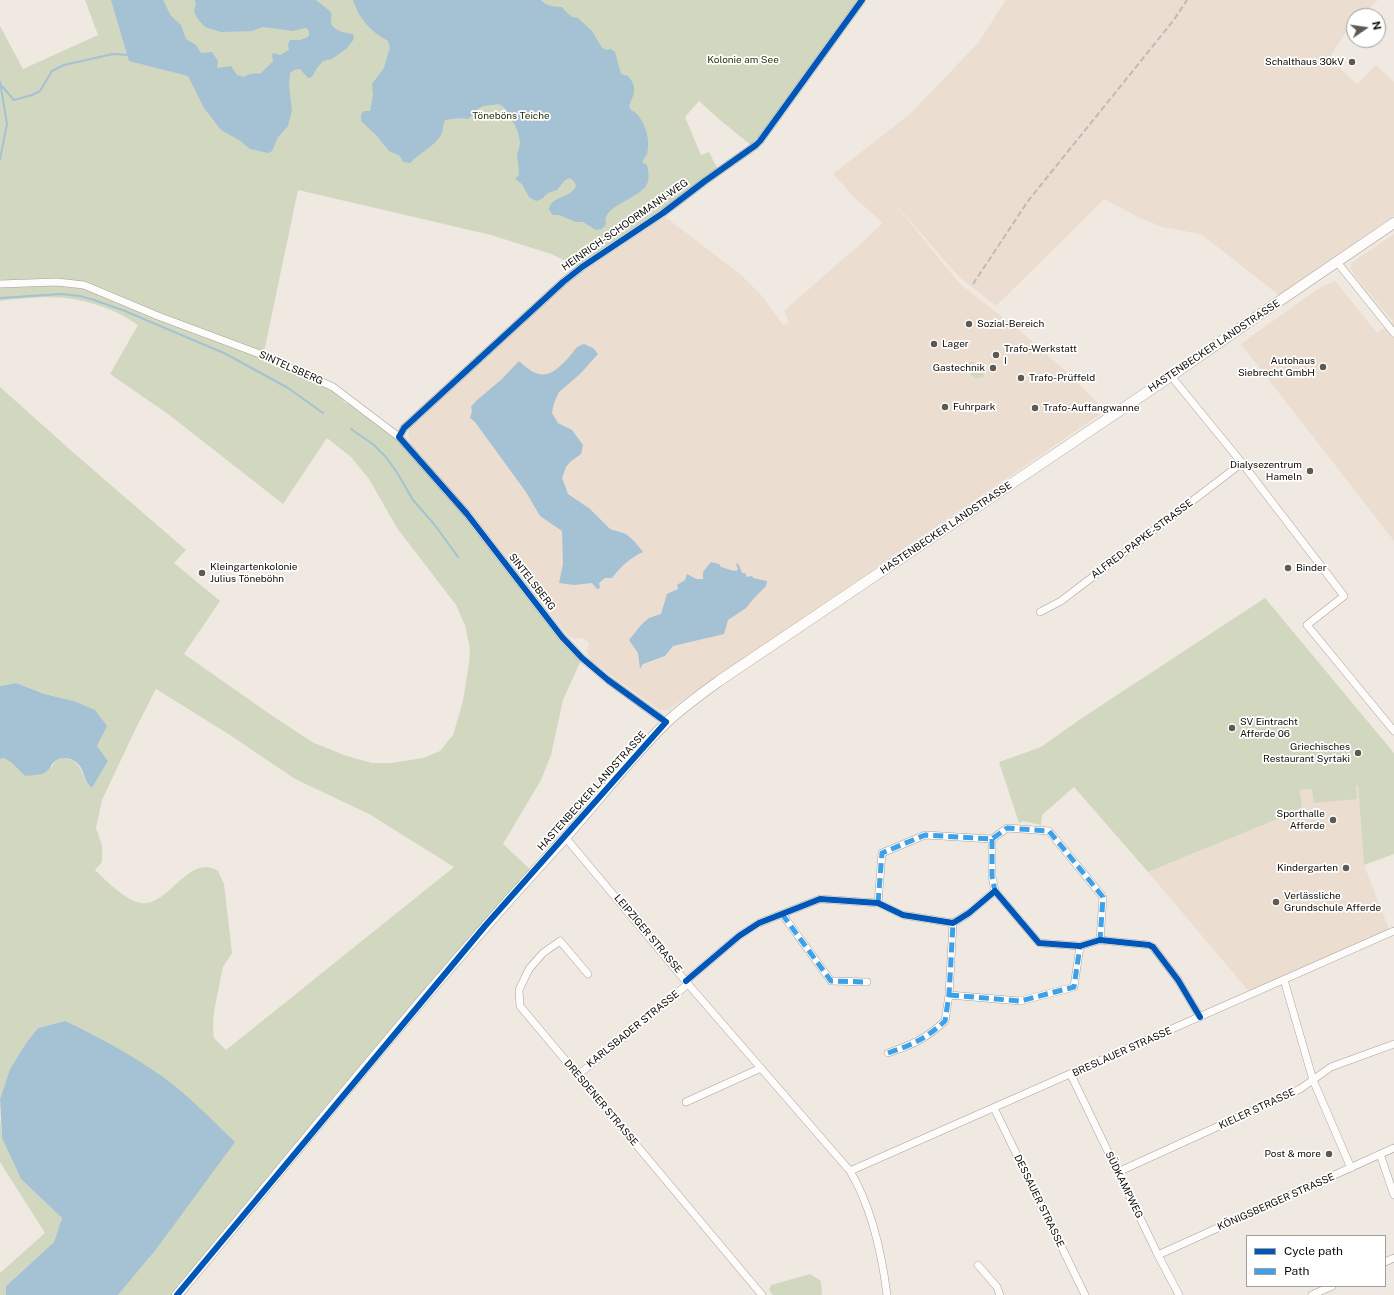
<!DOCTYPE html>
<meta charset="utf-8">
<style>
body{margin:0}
#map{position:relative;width:1394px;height:1295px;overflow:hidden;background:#f0e9e1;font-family:"Public Sans",sans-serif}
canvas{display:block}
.legend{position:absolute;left:1246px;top:1235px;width:140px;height:52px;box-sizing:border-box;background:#fff;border:1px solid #9f9e9c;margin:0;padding:5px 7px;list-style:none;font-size:12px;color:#100c07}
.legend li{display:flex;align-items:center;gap:8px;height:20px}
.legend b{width:20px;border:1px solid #9f9e9c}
.north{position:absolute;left:1346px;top:8px;width:40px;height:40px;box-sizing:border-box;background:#fff;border:1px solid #9f9e9c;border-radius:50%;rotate:77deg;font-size:11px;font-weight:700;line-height:16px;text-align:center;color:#100c07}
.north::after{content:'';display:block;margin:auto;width:14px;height:18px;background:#5e5953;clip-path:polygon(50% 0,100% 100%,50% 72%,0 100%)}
</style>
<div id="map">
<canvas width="1394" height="1295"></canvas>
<ul class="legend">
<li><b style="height:5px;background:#0057b8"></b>Cycle path</li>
<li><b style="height:5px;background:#3da1e9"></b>Path</li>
</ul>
<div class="north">N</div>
</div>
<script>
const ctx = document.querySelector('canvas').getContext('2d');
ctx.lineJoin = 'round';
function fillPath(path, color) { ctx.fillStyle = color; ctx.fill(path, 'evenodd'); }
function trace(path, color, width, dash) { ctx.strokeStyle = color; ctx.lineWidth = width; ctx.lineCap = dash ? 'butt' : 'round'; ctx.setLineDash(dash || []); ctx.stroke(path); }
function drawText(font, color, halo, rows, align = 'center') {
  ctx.font = font + ' "Public Sans",sans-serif'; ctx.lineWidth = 3.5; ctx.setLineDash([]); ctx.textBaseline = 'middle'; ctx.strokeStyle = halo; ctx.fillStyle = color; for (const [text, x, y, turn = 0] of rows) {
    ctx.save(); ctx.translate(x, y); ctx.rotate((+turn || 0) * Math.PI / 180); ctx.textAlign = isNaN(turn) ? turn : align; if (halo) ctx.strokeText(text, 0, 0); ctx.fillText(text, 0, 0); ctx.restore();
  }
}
fillPath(new Path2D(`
 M 1006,0 L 1378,0 L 1362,16 L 1354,16 L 1354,24 L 1345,34 L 1337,45 L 1330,58 L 1357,85 L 1376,65 L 1394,82 L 1394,216 L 1280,296 L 1201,234 L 1162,227 L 1136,216 L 1104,199 L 996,306 L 959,277 L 899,208 L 892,215 L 899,209 L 959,283 L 1020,331 L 1068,373 L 1105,411 L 668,710 L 659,710 L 590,660 L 587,651 L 589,643 L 583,638 L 575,639 L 568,636 L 479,523 L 410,443 L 408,434 L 410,427 L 465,375 L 563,284 L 590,264 L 664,216 L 740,274 L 762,296 L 783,325 L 789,322 L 784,311 L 852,251 L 854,254 L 853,251 L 883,223 L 856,199 L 833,174 L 910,114 L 978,43 Z
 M 1394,234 L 1394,541 L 1241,344 L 1302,300 L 1323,286 L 1335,281 L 1377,333 L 1393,322 L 1354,275 L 1351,269 L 1351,263 Z
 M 1358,785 L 1364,865 L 1390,932 L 1252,995 L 1148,872 L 1302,809 L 1300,790 Z`), '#ebddcf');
fillPath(new Path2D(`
 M 85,0 L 859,0 L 752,146 L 720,120 L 699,101 L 685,117 L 701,155 L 709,152 L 718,170 L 660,213 L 579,267 L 551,254 L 491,235 L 298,190 L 264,352 L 165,315 L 99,287 L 85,282 L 57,279 L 0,281 L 0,26 L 23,69 L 98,35 Z
 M 57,285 L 84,289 L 262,358 L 337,393 L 345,403 L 353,404 L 397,440 L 467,514 L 582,658 L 563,700 L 551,755 L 541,780 L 503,844 L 533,872 L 177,1295 L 118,1295 L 154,1252 L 65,1021 L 38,1028 L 26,1043 L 10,1069 L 0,1099 L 0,759 L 4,758 L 12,763 L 26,776 L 52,767 C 54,762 57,758 63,758 C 86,760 78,777 92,788 L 108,761 L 97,746 L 101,739 L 74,701 L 46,694 L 16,683 L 0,686 L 0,387 L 75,454 L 186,550 L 174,563 L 220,601 L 184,654 L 277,719 L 314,743 L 347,756 L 372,763 L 391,763 L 423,758 L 440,751 L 453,735 L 463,701 L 469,663 L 470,649 L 465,625 L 456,605 L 397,528 L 369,479 L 351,457 L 327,438 L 283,504 L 168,414 L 110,374 L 138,325 C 121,313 99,304 78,300 C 55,295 24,298 0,301 L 0,287 ZM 156,689 L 230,735 L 295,779 L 369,814 L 454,867 L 226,1050 L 214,1038 L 213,1029 L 214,1011 L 223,967 L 232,953 L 224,884 L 218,871 C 215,869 210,867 206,867 C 181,867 163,911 137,902 C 124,898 105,880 95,870 L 102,862 L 102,845 L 96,828 L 102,800 L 135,730 Z
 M 971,362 L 973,362 L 982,371 L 984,375 L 983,377 L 976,378 C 970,375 967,370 968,363 Z
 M 1265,598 L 1394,753 L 1394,854 L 1364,865 L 1358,785 L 1356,786 L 1357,799 L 1314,803 L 1312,789 L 1300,790 L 1302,809 L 1148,872 L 1074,787 L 1042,815 L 1041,825 L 1023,821 L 1019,823 L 999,762 L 1041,747 L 1082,718 Z
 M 0,1117 L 2,1138 L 21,1179 L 62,1218 L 54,1242 L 6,1286 L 6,1295 L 0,1295 L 0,1273 L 45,1233 L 0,1162 Z
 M 810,1274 L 821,1281 L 822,1295 L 773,1295 L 769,1290 L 771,1285 Z`), '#d1d8bf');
fillPath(new Path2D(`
 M 111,0 L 163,0 L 171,16 L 181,25 L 186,39 L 196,45 L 201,53 L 212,52 L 218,61 L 217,68 L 231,66 L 237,75 L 244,77 C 249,74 255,72 260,74 L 273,61 L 272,55 L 274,53 L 280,55 L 289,50 L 288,45 L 290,40 L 300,40 L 308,37 C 310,33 310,31 306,28 L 293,31 L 263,27 L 252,31 L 221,32 L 205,27 L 197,18 L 194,11 L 196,3 L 195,0 L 316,0 L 331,12 C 332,16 331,18 331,22 C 332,31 346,33 353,34 L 354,39 L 346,49 L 332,59 L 323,61 L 317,68 L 312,77 L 308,78 L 300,69 L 294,70 L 290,73 L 289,86 L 292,110 L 288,126 L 278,137 L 272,151 L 268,153 L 250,149 L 239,140 L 221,130 L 204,108 L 188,76 L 129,61 Z
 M 353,0 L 541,0 C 546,6 554,7 562,7 L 565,11 L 572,17 L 578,18 L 592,31 L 602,48 L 607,50 L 611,49 L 615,52 L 621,74 L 628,76 C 639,89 633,94 629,107 L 632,111 L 635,112 C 645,122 651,139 647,154 C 646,157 643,159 642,162 L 647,165 C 648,170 650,179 647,184 C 639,200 601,205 606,224 L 602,229 L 596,230 L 583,222 L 576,222 L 559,215 L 553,215 L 549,210 C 551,195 569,200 576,186 L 574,181 L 570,178 L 565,180 L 557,190 L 548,193 L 542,199 L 536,201 L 529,197 L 522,184 L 515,179 L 519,175 C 519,169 518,163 517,156 C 517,152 520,147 520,143 C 519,134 516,123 508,117 C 507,110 505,106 498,104 C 491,106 483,104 478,109 C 474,112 472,116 468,119 L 460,118 L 445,120 C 442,125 444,130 441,135 C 434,147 419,153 410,163 L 403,162 L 400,156 L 389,151 L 377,136 L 361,121 L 361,114 L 364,111 L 370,111 L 373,95 L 372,84 L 384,68 L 390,47 L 388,41 C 371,32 359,19 353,0 Z
 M 584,344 L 593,348 L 598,354 L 580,374 L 559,392 L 554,403 L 552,413 L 558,423 L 572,430 L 583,445 L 581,454 L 570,462 L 566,467 L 562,478 L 568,494 L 590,509 L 610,529 L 626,534 L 635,542 L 643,552 C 630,558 621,566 612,578 L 605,578 L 599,583 L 600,588 L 597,589 L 592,583 L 574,585 L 559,583 L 563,564 L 562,531 L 540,516 L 526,492 L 475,422 L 470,418 L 472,411 L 471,407 L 476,401 L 502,379 L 519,361 C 541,382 551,377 570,356 C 576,349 575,347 584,344 Z
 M 711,562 L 719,564 L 721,567 L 734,571 L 738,570 L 736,563 L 739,565 L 742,573 L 745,573 L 747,577 L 752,576 L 753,578 L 767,581 L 766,586 L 755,597 L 746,608 L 728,620 L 724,634 L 673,646 L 665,656 L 643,664 L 640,669 L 638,653 L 629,640 L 641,625 L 649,618 L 661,614 L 667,594 L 678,589 L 677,585 L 685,580 L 687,574 L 696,579 L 703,579 L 703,572 Z
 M 16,683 L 45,694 L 74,701 L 95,710 L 107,726 L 97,746 L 108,761 L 92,788 C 83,781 85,772 79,765 C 74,758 60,755 54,762 C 50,766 50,770 44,773 C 39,775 31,775 25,776 L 12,763 L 4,758 L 0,759 L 0,686 Z
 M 65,1021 C 99,1037 132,1055 163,1077 C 189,1096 212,1120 235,1142 L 154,1252 L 118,1295 L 6,1295 L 6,1286 L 54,1242 L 62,1218 L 21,1179 L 2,1138 L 0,1099 L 10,1069 L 26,1043 L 38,1028 Z`), '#a5c1d4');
trace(new Path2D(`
 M 0,82 L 7,124 L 0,159
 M 1,85 L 14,100 L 32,95 L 40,91 L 52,71 L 64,65 L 113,54 L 128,55
 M 0,298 L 61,294 L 80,296 L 94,300 L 125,311 L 226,354 L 288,388 L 323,413
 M 351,429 L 374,445 L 386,457 L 398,474 L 413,500 L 434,524 L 458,557`), '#a5c1d4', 2);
const street = new Path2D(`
 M 1337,262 L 1394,333
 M 0,284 L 57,282 L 84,285 L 158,316 L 265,356 L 333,387 L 399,437 L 467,514 L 562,637 L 582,658 L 608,680 L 666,722
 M 1171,376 L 1242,463 L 1344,596 L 1307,625 L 1394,731
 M 399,437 L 404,428 L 563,282 L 582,267 L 663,213 L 705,181 L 756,145 L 760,141 L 862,0
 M 1040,612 L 1061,601 L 1242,463
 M 565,837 L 688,984 L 850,1171 C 871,1206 882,1255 887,1295
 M 992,839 L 992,876 L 995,891
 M 878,903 L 882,853 L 925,835 L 992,839 L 1007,828 L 1049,831 L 1103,897 L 1100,940
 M 782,914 L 831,981 L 867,982
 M 588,974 L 560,941 L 543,953 L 529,969 L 519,990 L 520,1006 L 762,1295
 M 1284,980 L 1313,1080 L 1351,1168
 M 686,981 L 739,936 L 759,923 L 820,899 L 878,903 L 903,915 L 953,923 L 969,913 L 995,891 L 1039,943 L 1080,946 L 1100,940 L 1149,945 L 1153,947 L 1178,980 L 1200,1017
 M 949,995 L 1020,1001 L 1074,987 L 1080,946
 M 888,1053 C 914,1044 925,1039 945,1021 L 949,995 L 953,923
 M 578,1075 L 688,984
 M 1071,1075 L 1158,1255 L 1179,1295
 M 686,1102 L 761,1068
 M 994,1108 L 1085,1295
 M 1380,1154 L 1394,1195
 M 850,1171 L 1394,931
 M 1118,1172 L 1300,1089 L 1331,1067 L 1394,1044
 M 1158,1255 L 1394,1148
 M 1385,1262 L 1394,1258
 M 978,1265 L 997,1287 L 1000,1295
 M 1312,1295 L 1332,1286`);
const secondary = new Path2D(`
 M 177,1295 C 304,1142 429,986 564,839 C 598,801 630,758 667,722 C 683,707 701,694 719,681 L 1171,376 L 1256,317 L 1394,223`);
trace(street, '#a7a29c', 8);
trace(secondary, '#a7a29c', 11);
trace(street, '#fdfcfa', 7);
trace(secondary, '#fdfcfa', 10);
trace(new Path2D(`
 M 973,284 L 1028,201 L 1173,21 L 1187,0`), '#bdbbb9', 2, [6, 3]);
trace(new Path2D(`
 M 992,839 L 992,876 L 995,891
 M 878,903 L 882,853 L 925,835 L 992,839 L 1007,828 L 1049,831 L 1103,897 L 1100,940
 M 782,914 L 831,981 L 867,982
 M 949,995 L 1020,1001 L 1074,987 L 1080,946
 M 888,1053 C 914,1044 925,1039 945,1021 L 949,995 L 953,923`), '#3da1e9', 5, [10, 5]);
trace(new Path2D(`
 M 686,981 L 739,936 L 759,923 L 820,899 L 878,903 L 903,915 L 953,923 L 969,913 L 995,891 L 1039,943 L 1080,946 L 1100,940 L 1149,945 L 1153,947 L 1178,980 L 1200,1017
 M 177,1295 L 485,926 L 666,722 L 608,680 L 582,658 L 562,637 L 467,514 L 399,437 L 404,428 L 563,282 L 582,267 L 663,213 L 705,181 L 756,145 L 760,141 L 862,0`), '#0057b8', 6);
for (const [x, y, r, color] of [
 [1352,62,4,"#5e5953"],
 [969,324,4,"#5e5953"],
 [934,344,4,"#5e5953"],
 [996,355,4,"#5e5953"],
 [1323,367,4,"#5e5953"],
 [993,368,4,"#5e5953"],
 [1021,378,4,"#5e5953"],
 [945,407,4,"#5e5953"],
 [1035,408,4,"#5e5953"],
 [1310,471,4,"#5e5953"],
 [1288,568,4,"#5e5953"],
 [202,573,4,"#5e5953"],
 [1232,728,4,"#5e5953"],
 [1358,753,4,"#5e5953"],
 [1333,820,4,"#5e5953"],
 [1346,868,4,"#5e5953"],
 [1276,902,4,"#5e5953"],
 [1329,1154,4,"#5e5953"]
]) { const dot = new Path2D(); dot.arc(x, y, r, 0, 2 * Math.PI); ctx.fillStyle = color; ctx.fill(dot); trace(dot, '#fff', 1.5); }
drawText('10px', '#1f3100', '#fff', [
 ["Kolonie am See",743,60],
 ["Töneböns Teiche",511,116]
]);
drawText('10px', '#100c07', '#fff', [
 ["Schalthaus 30kV",1344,62,"right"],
 ["Sozial-Bereich",977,324],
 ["Lager",942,344],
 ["Trafo-Werkstatt",1004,349],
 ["I",1004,361],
 ["Autohaus",1315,361,"right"],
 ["Siebrecht GmbH",1315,373,"right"],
 ["Gastechnik",985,368,"right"],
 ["Trafo-Prüffeld",1029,378],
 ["Fuhrpark",953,407],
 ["Trafo-Auffangwanne",1043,408],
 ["Dialysezentrum",1302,465,"right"],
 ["Hameln",1302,477,"right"],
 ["Kleingartenkolonie",210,567],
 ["Julius Töneböhn",210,579],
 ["Binder",1296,568],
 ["SV Eintracht",1240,722],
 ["Afferde 06",1240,734],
 ["Griechisches",1350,747,"right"],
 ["Restaurant Syrtaki",1350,759,"right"],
 ["Sporthalle",1325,814,"right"],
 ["Afferde",1325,826,"right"],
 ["Kindergarten",1338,868,"right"],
 ["Verlässliche",1284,896],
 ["Grundschule Afferde",1284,908],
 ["Post & more",1321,1154,"right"]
], 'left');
drawText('10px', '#100c07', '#fff', [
 ["HEINRICH-SCHOORMANN-WEG",625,225,-35],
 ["HASTENBECKER LANDSTRASSE",1214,346,-34],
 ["SINTELSBERG",291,368,24],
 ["HASTENBECKER LANDSTRASSE",946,528,-34],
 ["ALFRED-PAPKE-STRASSE",1142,539,-37],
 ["SINTELSBERG",532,582,52],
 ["HASTENBECKER LANDSTRASSE",592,791,-48],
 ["LEIPZIGER STRASSE",648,934,50],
 ["KARLSBADER STRASSE",633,1029,-39],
 ["BRESLAUER STRASSE",1122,1052,-24],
 ["DRESDENER STRASSE",601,1103,50],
 ["KIELER STRASSE",1257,1109,-25],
 ["SÜDKAMPWEG",1124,1185,64],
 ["DESSAUER STRASSE",1039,1201,64],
 ["KÖNIGSBERGER STRASSE",1276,1202,-24]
]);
</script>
